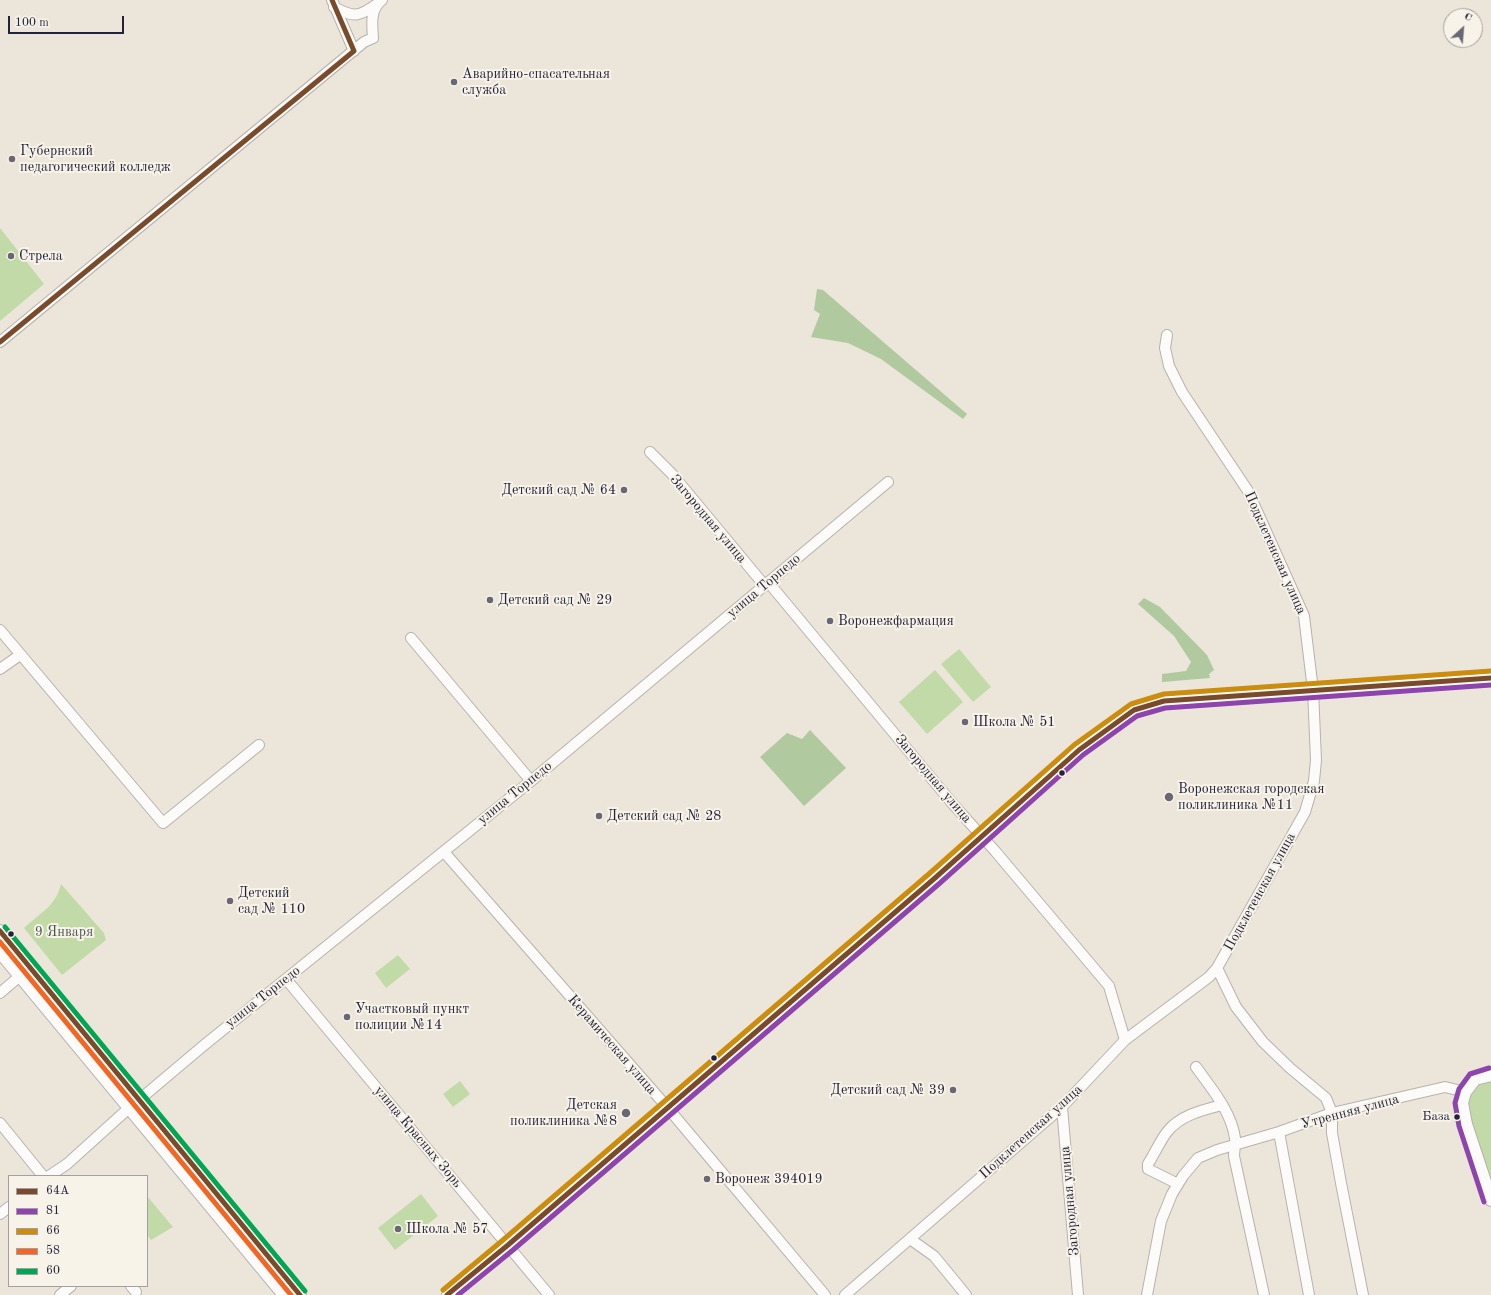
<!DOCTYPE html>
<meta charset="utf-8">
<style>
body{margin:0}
#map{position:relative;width:1491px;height:1295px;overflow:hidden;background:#ece6da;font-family:"Old Standard TT",serif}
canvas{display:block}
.legend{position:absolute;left:8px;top:1175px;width:140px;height:112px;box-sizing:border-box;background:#f7f3e8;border:1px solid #a29fa3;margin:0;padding:5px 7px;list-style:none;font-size:12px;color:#22223b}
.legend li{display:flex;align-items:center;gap:8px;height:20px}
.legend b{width:20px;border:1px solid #a29fa3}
.north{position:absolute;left:1443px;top:8px;width:40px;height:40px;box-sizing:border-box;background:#f7f3e8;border:1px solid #a29fa3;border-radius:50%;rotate:26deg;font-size:11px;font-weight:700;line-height:16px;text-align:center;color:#22223b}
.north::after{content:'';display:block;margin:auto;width:14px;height:18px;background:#696773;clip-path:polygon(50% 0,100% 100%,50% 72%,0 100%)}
.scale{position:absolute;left:8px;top:16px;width:116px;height:18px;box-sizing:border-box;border:2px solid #22223b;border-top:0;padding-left:5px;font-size:12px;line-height:14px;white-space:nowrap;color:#22223b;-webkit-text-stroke:3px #f7f3e8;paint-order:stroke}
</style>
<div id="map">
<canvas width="1491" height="1295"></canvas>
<ul class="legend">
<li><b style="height:5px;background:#7a4b2a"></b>64А</li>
<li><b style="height:5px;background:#8e44ad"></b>81</li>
<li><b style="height:5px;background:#cc8c0c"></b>66</li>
<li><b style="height:5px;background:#f26522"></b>58</li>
<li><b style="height:5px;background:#00a651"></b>60</li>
</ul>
<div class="north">С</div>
<div class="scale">100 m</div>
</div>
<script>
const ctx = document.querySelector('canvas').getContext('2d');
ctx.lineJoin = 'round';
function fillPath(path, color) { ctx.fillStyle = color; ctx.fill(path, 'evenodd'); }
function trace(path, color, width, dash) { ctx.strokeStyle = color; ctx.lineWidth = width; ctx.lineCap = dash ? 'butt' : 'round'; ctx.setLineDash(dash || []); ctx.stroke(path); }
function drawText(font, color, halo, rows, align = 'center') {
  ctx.font = font + ' "Old Standard TT",serif'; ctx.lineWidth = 4; ctx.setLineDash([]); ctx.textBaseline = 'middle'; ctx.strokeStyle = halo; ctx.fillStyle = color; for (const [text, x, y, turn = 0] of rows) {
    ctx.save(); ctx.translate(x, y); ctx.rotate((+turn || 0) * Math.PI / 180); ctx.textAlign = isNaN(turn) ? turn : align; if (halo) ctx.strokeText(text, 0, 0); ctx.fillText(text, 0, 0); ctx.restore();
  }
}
fillPath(new Path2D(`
 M 0,228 L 44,284 L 0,321 Z
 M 959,649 L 991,687 L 973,702 L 941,664 Z
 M 935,670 L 963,702 L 927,734 L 899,702 Z
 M 61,884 L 104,933 L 106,940 L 62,975 L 24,928 C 40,913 56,906 61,884 Z
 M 398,955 L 410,969 L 386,988 L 375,973 Z
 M 1491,1077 L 1491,1189 L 1469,1125 L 1466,1102 L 1475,1085 Z
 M 460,1081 L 470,1094 L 453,1107 L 443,1094 Z
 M 421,1194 L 438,1216 L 395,1250 L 378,1228 Z
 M 147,1196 L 173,1227 L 151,1240 L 147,1235 Z`), '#c2daa8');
fillPath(new Path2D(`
 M 817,289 L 823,290 L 967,414 L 963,419 L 881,359 L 848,343 L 811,337 L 820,314 L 814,310 Z
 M 1144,598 L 1160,607 L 1207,655 L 1214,670 L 1209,674 L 1210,678 L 1162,682 L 1162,674 L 1186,671 L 1191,662 L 1174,636 L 1138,604 Z
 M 810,730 L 846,768 L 804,806 L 760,757 L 787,733 L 802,739 Z`), '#b0c99f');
const minor = new Path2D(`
 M 332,0 L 354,51
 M 334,7 C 354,18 359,17 377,4
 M 0,342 L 364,42 L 373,38 C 372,24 370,9 382,0
 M 650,452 L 672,474 L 765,586
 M 769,583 L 952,803 L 995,851 L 1109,986 L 1125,1040
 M 0,630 L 163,823 L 259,745
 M 411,638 L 531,781
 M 0,669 L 20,655
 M 444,852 L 667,1107 L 825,1295
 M 1217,968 L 1236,1007 L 1263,1042 L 1290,1068 L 1326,1098 L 1332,1113 L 1332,1133 L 1341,1183 L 1363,1295
 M 286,979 L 549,1295
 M 0,993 L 20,976
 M 1196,1067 C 1211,1088 1231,1111 1235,1138 C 1236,1144 1234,1150 1234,1156 L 1264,1295
 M 139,1100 L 203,1046 L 531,781 L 888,482
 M 1062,1107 L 1078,1295
 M 0,1123 L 43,1176
 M 1279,1132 L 1309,1295
 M 49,1176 L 67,1164 L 129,1108
 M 1178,1184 L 1148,1169 L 1148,1164 C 1155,1153 1160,1141 1167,1132 C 1180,1115 1203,1110 1222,1105
 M 0,1214 L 9,1207
 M 910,1239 L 934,1256 L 966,1295
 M 131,1286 L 136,1292
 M 60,1295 L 71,1286
 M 447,1295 L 508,1245 L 935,878 L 1079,750 L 1134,710 L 1164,701 L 1491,678
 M 845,1295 L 1062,1107 L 1125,1040 L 1209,977 L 1217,968 L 1305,812 L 1314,781 L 1316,760 L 1313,690 L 1304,616 L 1248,491 L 1182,392 L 1169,366 L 1165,348 L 1167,335
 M 1147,1295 L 1161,1221 L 1172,1194 L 1183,1176 L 1198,1158 L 1217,1150 L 1279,1132 L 1332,1113 L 1445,1087 L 1465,1092`);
const major = new Path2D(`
 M 0,931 L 300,1295
 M 0,952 L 284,1295
 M 1491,1075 L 1475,1079 L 1465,1092 L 1462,1103 L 1466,1124 L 1491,1200`);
trace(minor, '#b6b2ad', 12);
trace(major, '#b6b2ad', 14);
trace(minor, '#fcfbf9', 10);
trace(major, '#fcfbf9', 12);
trace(new Path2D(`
 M 0,342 L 354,51 L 332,0
 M 0,931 L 300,1295
 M 447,1295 L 508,1245 L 935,878 L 1079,750 L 1134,710 L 1164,701 L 1491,678`), '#7a4b2a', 5);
trace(new Path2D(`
 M 1484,1202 L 1459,1126 L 1455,1103 L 1459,1089 L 1470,1074 L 1489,1068
 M 458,1295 L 513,1250 L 940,883 L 1083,755 L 1137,716 L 1165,708 L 1491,685`), '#8e44ad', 5);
trace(new Path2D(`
 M 443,1290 L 503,1240 L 930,873 L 1074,745 L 1131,704 L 1164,694 L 1491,671`), '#cc8c0c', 5);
trace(new Path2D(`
 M 0,942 L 291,1295`), '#f26522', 5);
trace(new Path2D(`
 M 5,927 L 305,1291`), '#00a651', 5);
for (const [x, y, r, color] of [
 [454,82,4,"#696773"],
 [12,159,4,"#696773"],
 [11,256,4,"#696773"],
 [624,490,4,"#696773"],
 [490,600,4,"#696773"],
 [830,621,4,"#696773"],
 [965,722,4,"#696773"],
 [1062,773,3.5,"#22223b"],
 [1169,797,5,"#696773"],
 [599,816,4,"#696773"],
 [230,901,4,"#696773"],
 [11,934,3.5,"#22223b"],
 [347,1017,4,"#696773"],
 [714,1058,3.5,"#22223b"],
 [953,1090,4,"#696773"],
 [626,1113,5,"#696773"],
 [1457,1117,3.5,"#22223b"],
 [707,1179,4,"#696773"],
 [398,1229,4,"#696773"]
]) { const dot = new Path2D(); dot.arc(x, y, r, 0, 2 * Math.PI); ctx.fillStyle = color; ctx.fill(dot); trace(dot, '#f7f3e8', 1.5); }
drawText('13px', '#22223b', '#f7f3e8', [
 ["База",1450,1117]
], 'right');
drawText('14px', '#22223b', '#f7f3e8', [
 ["Аварийно-спасательная",462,74],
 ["служба",462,90],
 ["Губернский",20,151],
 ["педагогический колледж",20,167],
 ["Стрела",19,256],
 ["Детский сад № 64",616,490,"right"],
 ["Детский сад № 29",498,600],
 ["Воронежфармация",838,621],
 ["Школа № 51",973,722],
 ["Воронежская городская",1178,789],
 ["поликлиника №11",1178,805],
 ["Детский сад № 28",607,816],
 ["Детский",238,893],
 ["сад № 110",238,909],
 ["Участковый пункт",355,1009],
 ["полиции №14",355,1025],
 ["Детский сад № 39",945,1090,"right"],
 ["Детская",617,1105,"right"],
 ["поликлиника №8",617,1121,"right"],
 ["Воронеж 394019",715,1179],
 ["Школа № 57",406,1229]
], 'left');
drawText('14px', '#22223b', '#f7f3e8', [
 ["Загородная улица",708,519,50],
 ["Подклетенская улица",1275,553,66],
 ["улица Торпедо",764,586,-40],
 ["Загородная улица",933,779,50],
 ["улица Торпедо",515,793,-39],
 ["Подклетенская улица",1260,892,-61],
 ["улица Торпедо",263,997,-38],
 ["Керамическая улица",612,1045,49],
 ["Утренняя улица",1350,1112,-15],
 ["Подклетенская улица",1031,1132,-42],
 ["улица Красных Зорь",418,1137,50],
 ["Загородная улица",1070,1201,-95]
]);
drawText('14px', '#48564f', '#f7f3e8', [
 ["9 Января",64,932]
]);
</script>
